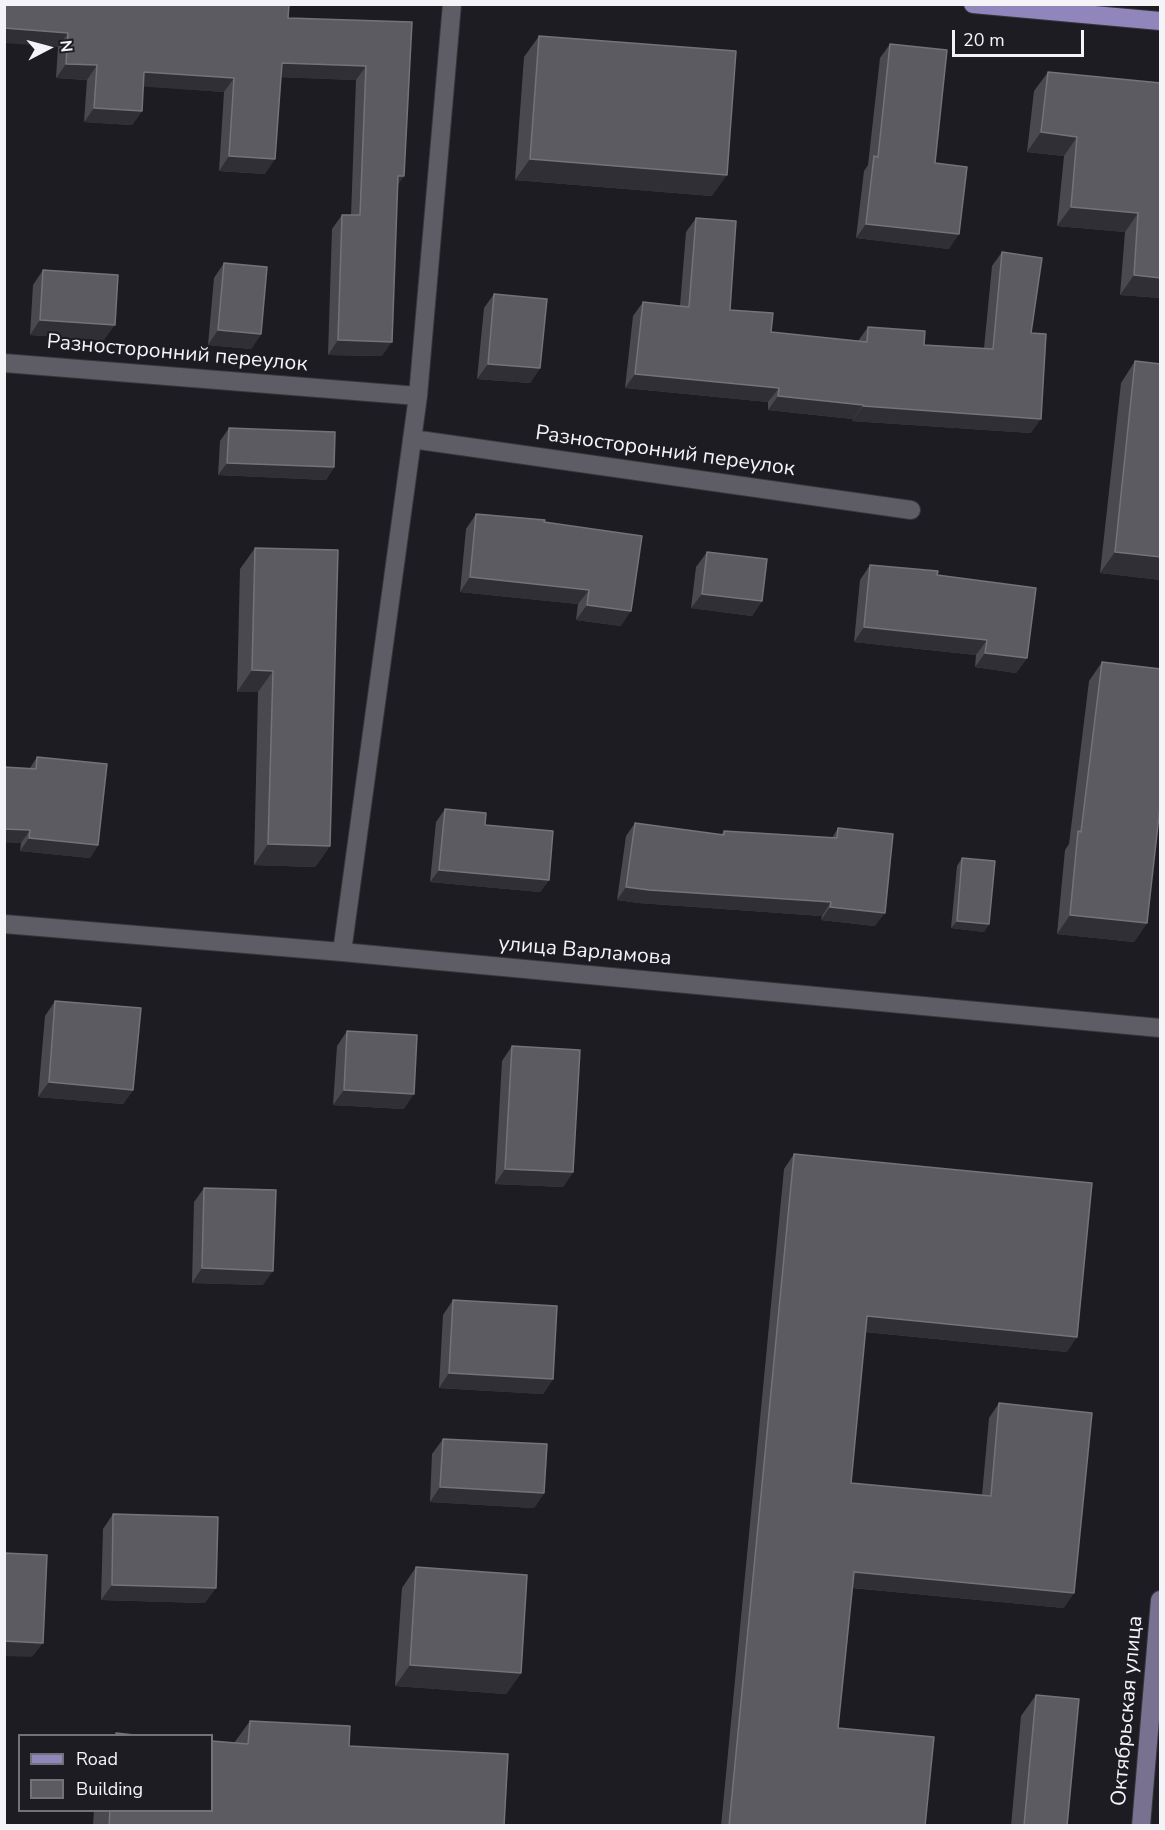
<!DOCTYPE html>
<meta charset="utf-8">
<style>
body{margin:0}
#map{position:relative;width:1165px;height:1830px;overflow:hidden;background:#1d1c23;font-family:"Nunito Sans",sans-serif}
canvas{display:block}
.frame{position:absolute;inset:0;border:6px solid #f4f3f8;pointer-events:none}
.legend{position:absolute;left:18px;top:1734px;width:195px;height:78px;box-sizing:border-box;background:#1d1c23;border:2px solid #737278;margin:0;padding:8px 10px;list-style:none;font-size:18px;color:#f4f3f8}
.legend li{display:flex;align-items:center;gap:12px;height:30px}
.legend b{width:30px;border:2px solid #737278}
.north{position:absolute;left:18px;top:18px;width:60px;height:60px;-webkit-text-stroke:4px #1d1c23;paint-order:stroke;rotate:84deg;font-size:16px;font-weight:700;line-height:24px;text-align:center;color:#f4f3f8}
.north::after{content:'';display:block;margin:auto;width:21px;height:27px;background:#f4f3f8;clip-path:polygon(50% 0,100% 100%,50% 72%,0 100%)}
.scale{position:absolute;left:952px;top:30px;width:132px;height:27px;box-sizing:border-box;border:3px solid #f4f3f8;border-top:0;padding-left:8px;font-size:18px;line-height:21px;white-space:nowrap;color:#f4f3f8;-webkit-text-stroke:4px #1d1c23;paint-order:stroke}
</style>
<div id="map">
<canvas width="1165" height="1830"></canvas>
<div class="frame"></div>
<ul class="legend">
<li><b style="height:8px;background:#9186bb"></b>Road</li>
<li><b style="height:16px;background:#5c5b62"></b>Building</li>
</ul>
<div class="north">N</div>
<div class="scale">20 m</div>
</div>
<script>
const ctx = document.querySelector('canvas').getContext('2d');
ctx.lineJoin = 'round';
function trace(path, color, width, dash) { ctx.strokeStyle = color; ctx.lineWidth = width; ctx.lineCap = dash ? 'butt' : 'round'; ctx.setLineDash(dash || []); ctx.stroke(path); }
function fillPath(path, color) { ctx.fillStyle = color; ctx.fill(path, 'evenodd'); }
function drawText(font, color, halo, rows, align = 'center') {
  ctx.font = font + ' "Nunito Sans",sans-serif'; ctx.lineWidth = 4.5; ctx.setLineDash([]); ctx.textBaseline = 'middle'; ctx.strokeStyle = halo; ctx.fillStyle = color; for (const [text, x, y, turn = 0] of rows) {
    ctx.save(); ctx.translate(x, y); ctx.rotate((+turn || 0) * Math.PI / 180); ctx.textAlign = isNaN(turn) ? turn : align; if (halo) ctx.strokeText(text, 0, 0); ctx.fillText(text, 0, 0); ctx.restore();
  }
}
const street = new Path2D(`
 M 4,363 L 418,396
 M 412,439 L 911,510
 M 4,924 L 342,952 L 1160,1028
 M 342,952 L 418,396 L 452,4`);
const secondary = new Path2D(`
 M 1141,1826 L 1160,1600`);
const primary = new Path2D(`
 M 973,4 L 1160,21`);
trace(street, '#37363b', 20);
trace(secondary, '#37363b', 20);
trace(primary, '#37363b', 20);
trace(street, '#5e5d65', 18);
trace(secondary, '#787290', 18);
trace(primary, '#9186bb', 18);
fillPath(new Path2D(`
 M 4,4 L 288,18 L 412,22 L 382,356 L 328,355 L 332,229 L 342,215 L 351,215 L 356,80 L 281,77 L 265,174 L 219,171 L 224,92 L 143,86 L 142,111 L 132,125 L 84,122 L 87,80 L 56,78 L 58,47 Z
 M 539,36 L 712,196 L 515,180 L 524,57 Z
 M 890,44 L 935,163 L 949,249 L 856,238 L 864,171 L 868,165 L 880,58 Z
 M 1048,72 L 1161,83 L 1161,298 L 1120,295 L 1125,232 L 1057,226 L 1064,156 L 1027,152 L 1034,91 Z
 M 696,218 L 730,310 L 771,332 L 858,341 L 868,327 L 924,345 L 984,348 L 992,266 L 1002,252 L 1031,333 L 1031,433 L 852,421 L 853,419 L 768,410 L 768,402 L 625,388 L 633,316 L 643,302 L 680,306 L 686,232 Z
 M 224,263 L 261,334 L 251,349 L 208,345 L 214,278 Z
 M 43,270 L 104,340 L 30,335 L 33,285 Z
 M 494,294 L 540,368 L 530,383 L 477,379 L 484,308 Z
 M 1135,361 L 1161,580 L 1100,573 L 1121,383 Z
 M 229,428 L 334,467 L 326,480 L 218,475 L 220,441 Z
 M 476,514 L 544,522 L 621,626 L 576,620 L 578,604 L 460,592 L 466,529 Z
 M 255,548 L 330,846 L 315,867 L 254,865 L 258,692 L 237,692 L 240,569 Z
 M 707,552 L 762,601 L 752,616 L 691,608 L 696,567 Z
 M 870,565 L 937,575 L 1027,658 L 1016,673 L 975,667 L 976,655 L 854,642 L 860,580 Z
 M 1102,662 L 1147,923 L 1134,942 L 1057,934 L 1065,850 L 1069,844 L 1089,681 Z
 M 37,757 L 98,845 L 90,858 L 20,851 L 21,843 L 4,842 L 4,767 L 30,768 Z
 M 445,809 L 485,825 L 549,880 L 540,892 L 430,882 L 436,822 Z
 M 635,823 L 721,835 L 724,831 L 832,838 L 838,828 L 875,926 L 821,920 L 822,916 L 639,903 L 617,900 L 626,836 Z
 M 962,858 L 989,924 L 984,932 L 951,928 L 957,866 Z
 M 55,1001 L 133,1090 L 123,1104 L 38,1097 L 45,1016 Z
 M 347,1031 L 404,1109 L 333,1105 L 337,1046 Z
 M 512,1046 L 573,1172 L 563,1187 L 495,1184 L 502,1061 Z
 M 794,1154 L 1067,1352 L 865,1332 L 851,1483 L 982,1495 L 989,1418 L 999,1403 L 1064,1608 L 852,1588 L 838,1728 L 925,1826 L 721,1826 L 784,1169 Z
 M 204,1188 L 263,1285 L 192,1283 L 194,1202 Z
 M 453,1300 L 553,1379 L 543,1394 L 439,1388 L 443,1315 Z
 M 443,1439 L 544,1493 L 534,1508 L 430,1502 L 432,1454 Z
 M 113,1514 L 205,1603 L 101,1600 L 103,1529 Z
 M 416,1567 L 521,1673 L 506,1694 L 395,1686 L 402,1588 Z
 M 1036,1695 L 1067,1826 L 1011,1826 L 1021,1716 Z
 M 250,1721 L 349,1746 L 504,1826 L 93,1826 L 94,1810 L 212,1810 L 234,1743 Z`), '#4a4950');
fillPath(new Path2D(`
 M 4,28 L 68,33 L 58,47 L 4,43 Z
 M 282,63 L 366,66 L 356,80 L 272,77 Z
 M 66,64 L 97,65 L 87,80 L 56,78 Z
 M 144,72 L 234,78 L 224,92 L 134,86 Z
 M 94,108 L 142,111 L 132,125 L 84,122 Z
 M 1041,132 L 1077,137 L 1064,156 L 1027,152 Z
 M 229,156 L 275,159 L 265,174 L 219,171 Z
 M 530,159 L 727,175 L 712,196 L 515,180 Z
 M 398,176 L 404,176 L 394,191 Z
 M 1071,207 L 1138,213 L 1125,232 L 1057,226 Z
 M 866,224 L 959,234 L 949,249 L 856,238 Z
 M 1134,275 L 1161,278 L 1161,298 L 1120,295 Z
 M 40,320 L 115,325 L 104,340 L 30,335 Z
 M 218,330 L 261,334 L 251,349 L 208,345 Z
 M 338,340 L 392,342 L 382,356 L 328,355 Z
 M 488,364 L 540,368 L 530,383 L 477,379 Z
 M 635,374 L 779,388 L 768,402 L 625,388 Z
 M 778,396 L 863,405 L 853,419 L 768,410 Z
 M 863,406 L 1041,419 L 1031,433 L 852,421 Z
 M 227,463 L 334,467 L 326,480 L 218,475 Z
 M 1115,552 L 1161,557 L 1161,580 L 1100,573 Z
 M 470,577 L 589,590 L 578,604 L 460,592 Z
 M 702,594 L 762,601 L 752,616 L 691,608 Z
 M 587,605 L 631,611 L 621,626 L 576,620 Z
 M 864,627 L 987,640 L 976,655 L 854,642 Z
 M 985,653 L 1027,658 L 1016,673 L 975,667 Z
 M 252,670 L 273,671 L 258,692 L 237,692 Z
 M 4,829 L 30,830 L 21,843 L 4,842 Z
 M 29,838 L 98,845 L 90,858 L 20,851 Z
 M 268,844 L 330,846 L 315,867 L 254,865 Z
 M 439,870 L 549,880 L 540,892 L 430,882 Z
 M 626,887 L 831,902 L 822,916 L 639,903 L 617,900 Z
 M 830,907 L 885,913 L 875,926 L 821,920 Z
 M 1070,915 L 1147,923 L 1134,942 L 1057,934 Z
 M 957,921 L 989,924 L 984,932 L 951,928 Z
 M 49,1082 L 133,1090 L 123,1104 L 38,1097 Z
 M 344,1090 L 414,1094 L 404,1109 L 333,1105 Z
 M 505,1169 L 573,1172 L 563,1187 L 495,1184 Z
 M 202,1268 L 273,1271 L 263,1285 L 192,1283 Z
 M 867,1316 L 1077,1337 L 1067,1352 L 856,1331 Z
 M 449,1373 L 553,1379 L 543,1394 L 439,1388 Z
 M 440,1487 L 544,1493 L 534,1508 L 430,1502 Z
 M 854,1572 L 1074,1593 L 1064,1608 L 843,1587 Z
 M 112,1585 L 216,1588 L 205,1603 L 101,1600 Z
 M 4,1641 L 43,1643 L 32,1657 L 4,1656 Z
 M 410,1665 L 521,1673 L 506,1694 L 395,1686 Z`), '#302f36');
const building = new Path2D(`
 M 4,4 L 289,4 L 288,18 L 412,22 L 404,176 L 398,176 L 392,342 L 338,340 L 342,215 L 360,215 L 366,66 L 282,63 L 275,159 L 229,156 L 234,78 L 144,72 L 142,111 L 94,108 L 97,65 L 66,64 L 68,33 L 4,28 Z
 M 539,36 L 736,51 L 727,175 L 530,159 Z
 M 890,44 L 947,50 L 935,163 L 967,167 L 959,234 L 866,224 L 874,156 L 878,157 Z
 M 1048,72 L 1161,83 L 1161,278 L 1134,275 L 1138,213 L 1071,207 L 1077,137 L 1041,132 Z
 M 696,218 L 736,221 L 730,310 L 773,313 L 771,332 L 867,342 L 868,327 L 925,331 L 924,345 L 993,349 L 1002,252 L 1042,258 L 1031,333 L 1046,334 L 1041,419 L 863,406 L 863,405 L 778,396 L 779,388 L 635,374 L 643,302 L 689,307 Z
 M 224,263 L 267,267 L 261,334 L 218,330 Z
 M 43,270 L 118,275 L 115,325 L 40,320 Z
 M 494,294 L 547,299 L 540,368 L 488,364 Z
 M 1135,361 L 1161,364 L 1161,557 L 1115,552 Z
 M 229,428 L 335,432 L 334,467 L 227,463 Z
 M 476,514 L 545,520 L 544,522 L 642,536 L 631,611 L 587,605 L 589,590 L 470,577 Z
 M 255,548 L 338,550 L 330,846 L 268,844 L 273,671 L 252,670 Z
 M 707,552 L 767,559 L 762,601 L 702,594 Z
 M 870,565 L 938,571 L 937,575 L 1036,588 L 1027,658 L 985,653 L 987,640 L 864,627 Z
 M 1102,662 L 1161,669 L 1161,798 L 1147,923 L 1070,915 L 1078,831 L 1081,832 Z
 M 37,757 L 107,764 L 98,845 L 29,838 L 30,830 L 4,829 L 4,767 L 36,769 Z
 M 445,809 L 486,813 L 485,825 L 553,831 L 549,880 L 439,870 Z
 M 635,823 L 724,835 L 724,831 L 837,838 L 838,828 L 893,834 L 885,913 L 830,907 L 831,902 L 649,890 L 626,887 Z
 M 962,858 L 995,861 L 989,924 L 957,921 Z
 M 55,1001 L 141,1008 L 133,1090 L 49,1082 Z
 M 347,1031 L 417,1035 L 414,1094 L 344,1090 Z
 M 512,1046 L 580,1050 L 573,1172 L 505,1169 Z
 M 794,1154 L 1092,1183 L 1077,1337 L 867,1316 L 851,1483 L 991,1496 L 999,1403 L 1092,1413 L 1074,1593 L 854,1572 L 838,1728 L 934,1737 L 925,1826 L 729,1826 Z
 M 204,1188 L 276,1190 L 273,1271 L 202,1268 Z
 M 453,1300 L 557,1306 L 553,1379 L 449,1373 Z
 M 443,1439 L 547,1444 L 544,1493 L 440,1487 Z
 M 113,1514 L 218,1517 L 216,1588 L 112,1585 Z
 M 4,1553 L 47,1555 L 43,1643 L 4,1641 Z
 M 416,1567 L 527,1575 L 521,1673 L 410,1665 Z
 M 1036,1695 L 1079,1699 L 1067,1826 L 1024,1826 Z
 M 250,1721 L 350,1726 L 349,1746 L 508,1754 L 504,1826 L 109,1826 L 110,1810 L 212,1810 L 212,1741 L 248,1744 Z
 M 116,1733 L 144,1736 L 116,1736 Z`);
fillPath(building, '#5c5b62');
trace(building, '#747379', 1.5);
drawText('21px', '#f4f3f8', '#1d1c23', [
 ["Разносторонний переулок",177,354,5],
 ["Разносторонний переулок",665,452,8],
 ["улица Варламова",585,952,5],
 ["Октябрьская улица",1128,1711,-85]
]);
</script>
